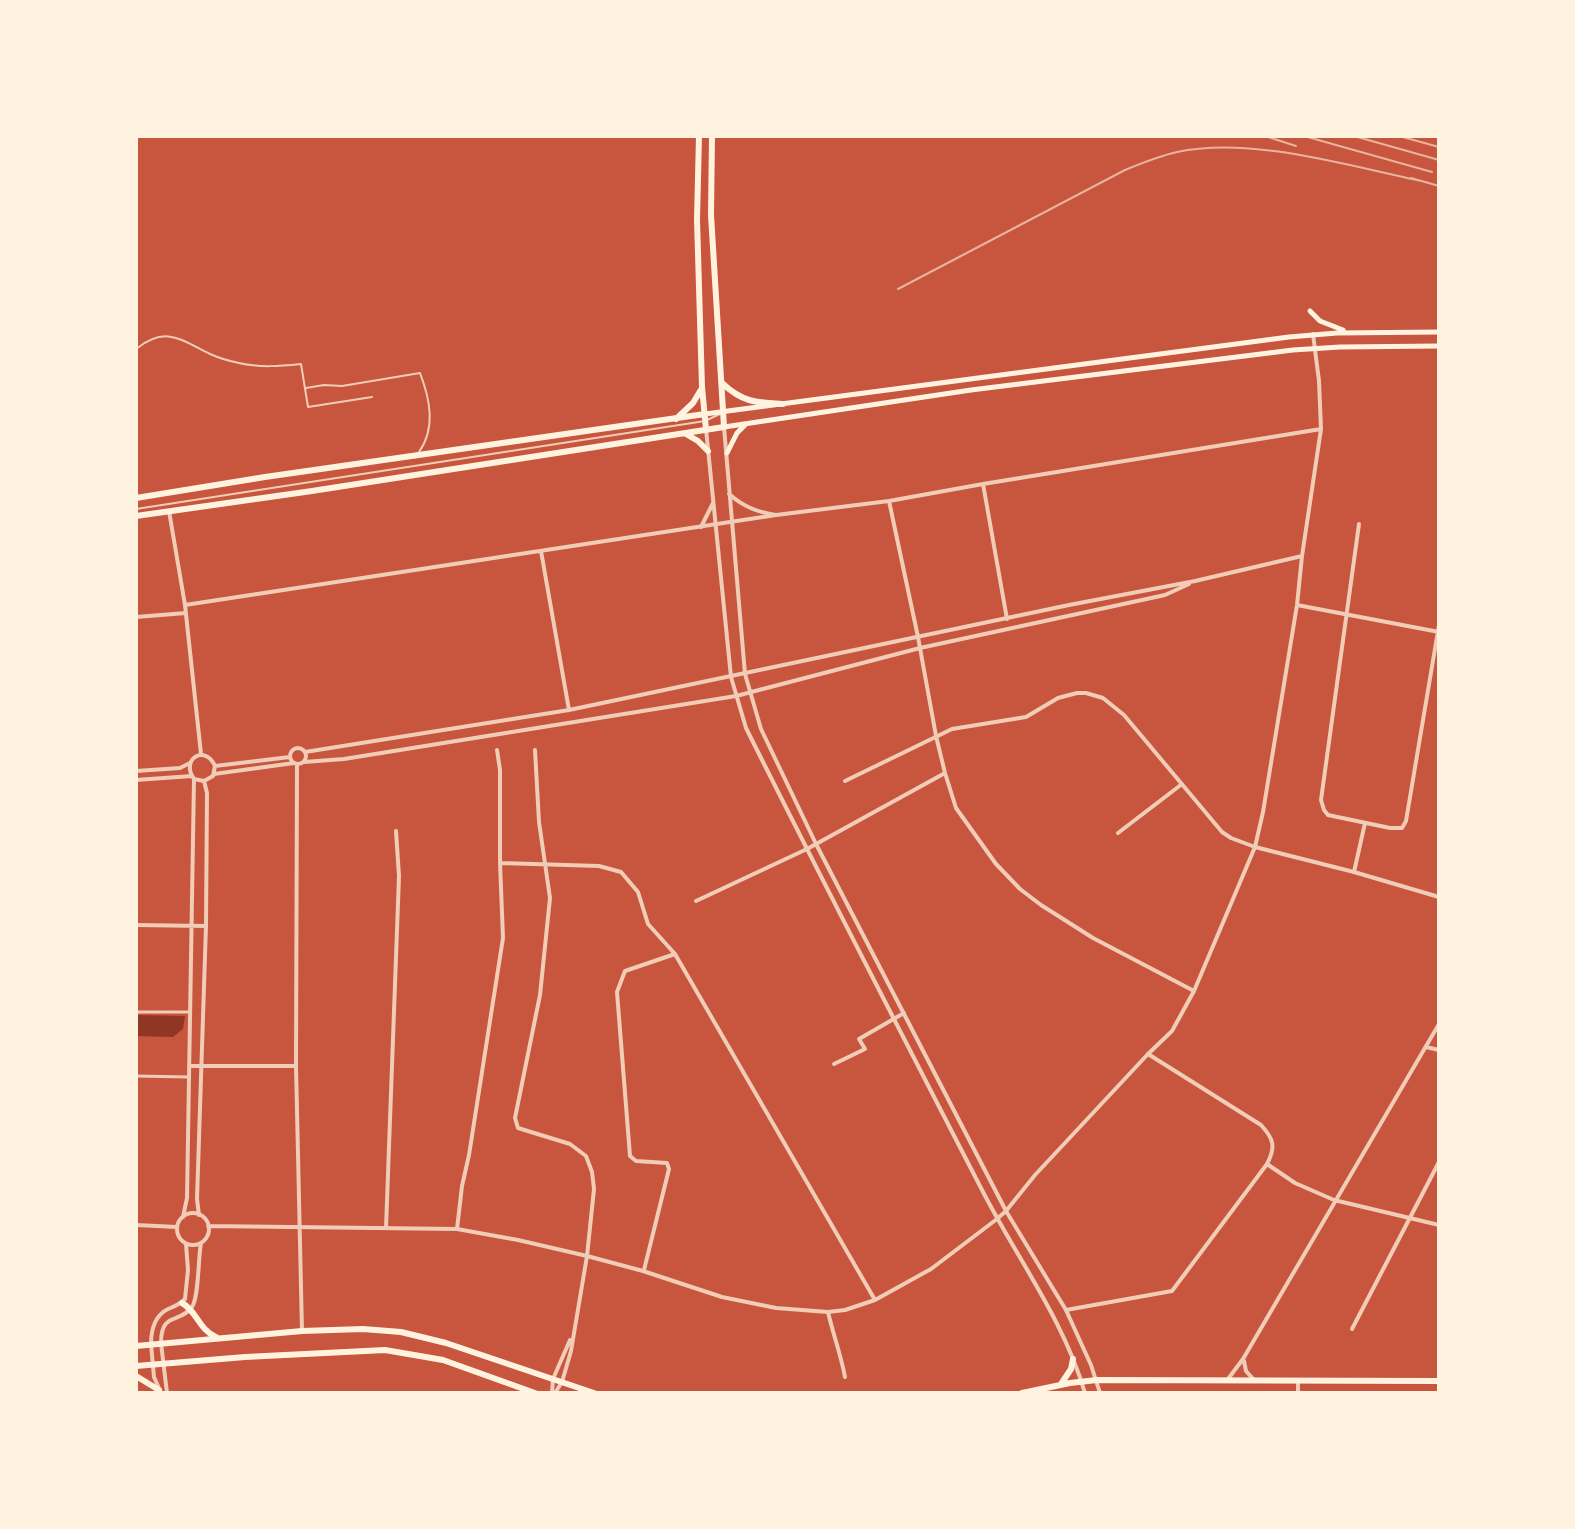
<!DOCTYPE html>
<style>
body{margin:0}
#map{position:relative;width:1575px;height:1529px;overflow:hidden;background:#c8553d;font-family:"Titillium Web",sans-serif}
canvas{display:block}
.frame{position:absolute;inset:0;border:138px solid #fff3e0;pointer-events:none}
</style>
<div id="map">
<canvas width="1575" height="1529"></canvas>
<div class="frame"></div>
</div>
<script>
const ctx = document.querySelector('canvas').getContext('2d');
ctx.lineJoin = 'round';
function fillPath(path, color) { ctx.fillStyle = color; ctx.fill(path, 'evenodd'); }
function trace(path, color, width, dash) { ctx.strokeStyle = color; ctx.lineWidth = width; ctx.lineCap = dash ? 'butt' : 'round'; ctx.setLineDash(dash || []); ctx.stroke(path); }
fillPath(new Path2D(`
 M 136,1015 L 185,1016 L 183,1029 L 173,1037 L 136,1036 Z`), '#8f3625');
trace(new Path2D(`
 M 136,349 C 166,325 181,340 210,354 C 219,358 229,361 239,363 C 260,368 281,366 301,364 L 308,407 L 372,397
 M 306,388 L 324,385 L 342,386 L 420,373 C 430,399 436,428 419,452
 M 136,509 L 705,421 L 722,413`), '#f1ccb7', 2);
trace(new Path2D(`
 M 136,1012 L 190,1012
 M 136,1076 L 189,1077`), '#f1ccb7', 3);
trace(new Path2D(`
 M 983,484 L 1007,619
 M 889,501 L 918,637 L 936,736 L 945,773 L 956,808 L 996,864 L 1020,889 L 1041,905 L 1093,938 L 1194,991
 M 169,511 L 185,605 L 201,754
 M 1359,524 L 1321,800 L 1324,810 L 1328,815 L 1390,828 L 1402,828 L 1406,821 L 1439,625
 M 541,551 L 569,710
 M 185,605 L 776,515 L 889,501 L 983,484 L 1321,429
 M 1297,605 L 1439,632
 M 136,617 L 186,613
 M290 756a8 8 0 1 1 16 0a8 8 0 1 1-16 0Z
 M 535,750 L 539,822 L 550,898 L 540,995 L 515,1118 L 518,1128 L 570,1144 L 586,1156 L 592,1172 L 594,1189 L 587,1256 L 571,1351 L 562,1382 L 555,1393
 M 305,752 L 569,710 L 1069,605 L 1195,581 L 1302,556
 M 304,762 L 344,759 L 736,696 L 920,648 L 1165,595 L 1189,584
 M 297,764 L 296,1066 L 302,1331
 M 215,766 L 290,757
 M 136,771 L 180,768 L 190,763
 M 214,774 L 294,763
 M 136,780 L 192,776
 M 845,781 L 952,729 L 1026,717 L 1058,698 L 1077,693 L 1086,693 L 1103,698 L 1124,715 L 1222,832 L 1231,838 L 1255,847 L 1263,812 L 1297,605 L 1302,556 L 1321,429 L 1319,381 L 1313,334
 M 1118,833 L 1182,784
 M 500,863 L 599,866 L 621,872 L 638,892 L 648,924 L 675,954 L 875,1300
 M 1354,872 L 1365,823
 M 696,901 L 807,849 L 945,773
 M 136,925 L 206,926
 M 1426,1047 L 1439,1050
 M 834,1064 L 865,1049 L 859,1039 L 904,1013
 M 189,1066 L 296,1066
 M 1267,1164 L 1295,1183 L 1334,1200 L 1439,1225
 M177 1229a16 16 0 1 1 32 0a16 16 0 1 1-32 0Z
 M 199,1215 L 197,1199 L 206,926 L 207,793 L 204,781
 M 183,1217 L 187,1198 L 194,779 C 180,759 205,744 215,766 L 213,776 L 204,781 L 194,779
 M 136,1225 L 177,1227
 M 208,1226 L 457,1229 L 518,1240 L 587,1256 L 643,1271 L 722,1297 L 776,1308 L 828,1312 L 845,1310 L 875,1300 L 931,1269 L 997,1219
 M 386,1228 L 399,876 L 396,831
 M 457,1229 L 462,1186 L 469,1155 L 503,938 L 500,863 L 500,770 L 497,750
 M 644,1270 L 669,1169 L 667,1163 L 636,1161 L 630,1156 L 617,992 L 625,971 L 675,954
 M 1066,1310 L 1172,1291 L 1267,1164 C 1276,1147 1274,1139 1261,1125 L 1148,1054
 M 828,1312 C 833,1334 841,1355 845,1377
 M 1352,1329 L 1439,1162
 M 161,1343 C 161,1311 180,1324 192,1307 C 199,1297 198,1258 201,1243
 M 151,1344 C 151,1330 154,1316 168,1309 C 175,1306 179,1305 185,1299 L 188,1270 L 186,1244
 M 1244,1361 L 1246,1371 L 1254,1380
 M 1228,1379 L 1243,1359 L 1439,1024
 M 1298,1380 L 1298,1393
 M 552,1393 L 553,1379 L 570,1340`), '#f1ccb7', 4);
trace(new Path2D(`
 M 724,427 L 745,674 L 761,729 L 816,844 L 1006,1211 L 1066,1310 L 1091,1365 L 1100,1393
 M 706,429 L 731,677 L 746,728 C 823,882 902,1035 981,1188 C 1016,1257 1063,1318 1085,1393
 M 729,494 C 744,507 757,512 776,515
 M 701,527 L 713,503
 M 998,1218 L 1006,1211 L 1035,1175 L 1148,1054 L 1172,1031 L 1194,991 L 1255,847 L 1354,872 L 1439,897
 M 161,1343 L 167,1393
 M 151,1344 L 154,1377 L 161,1393`), '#f1ccb7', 4);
trace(new Path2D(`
 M 1310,311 L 1320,321 L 1343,330
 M 705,414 L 1289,337 L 1337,333 L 1439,332
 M 724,427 L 971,390 L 1293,350 L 1340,347 L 1439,346
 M 727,453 L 737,433 L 746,424`), '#fff3e0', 5);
trace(new Path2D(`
 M 699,136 L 697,220 L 702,387 L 706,429
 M 722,383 C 742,402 756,403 783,404
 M 676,419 L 693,403 L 702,388
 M 686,434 L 698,441 L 708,451
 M 136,498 L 265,477 L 705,414
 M 136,516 L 312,491 L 724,427 L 711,215 L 712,136
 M 182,1303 C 197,1311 199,1330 216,1337
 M 136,1346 L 302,1331 L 363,1329 L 401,1332 L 446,1343 L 594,1393
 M 136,1366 L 245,1357 L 385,1350 L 443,1360 L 535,1393
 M 136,1376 L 159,1390
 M 1061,1384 L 1071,1369 L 1073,1359
 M 1022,1393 L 1070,1383 L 1097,1380 L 1439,1381`), '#fff3e0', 6);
trace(new Path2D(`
 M 1265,136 L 1296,146
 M 1304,136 L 1432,172
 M 1354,136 L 1439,160
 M 1399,136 L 1439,147
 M 1411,178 L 1439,186
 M 898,289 L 1125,170 C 1142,163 1159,156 1177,152 C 1250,136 1349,166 1421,181`), '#e9b49f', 2);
</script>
